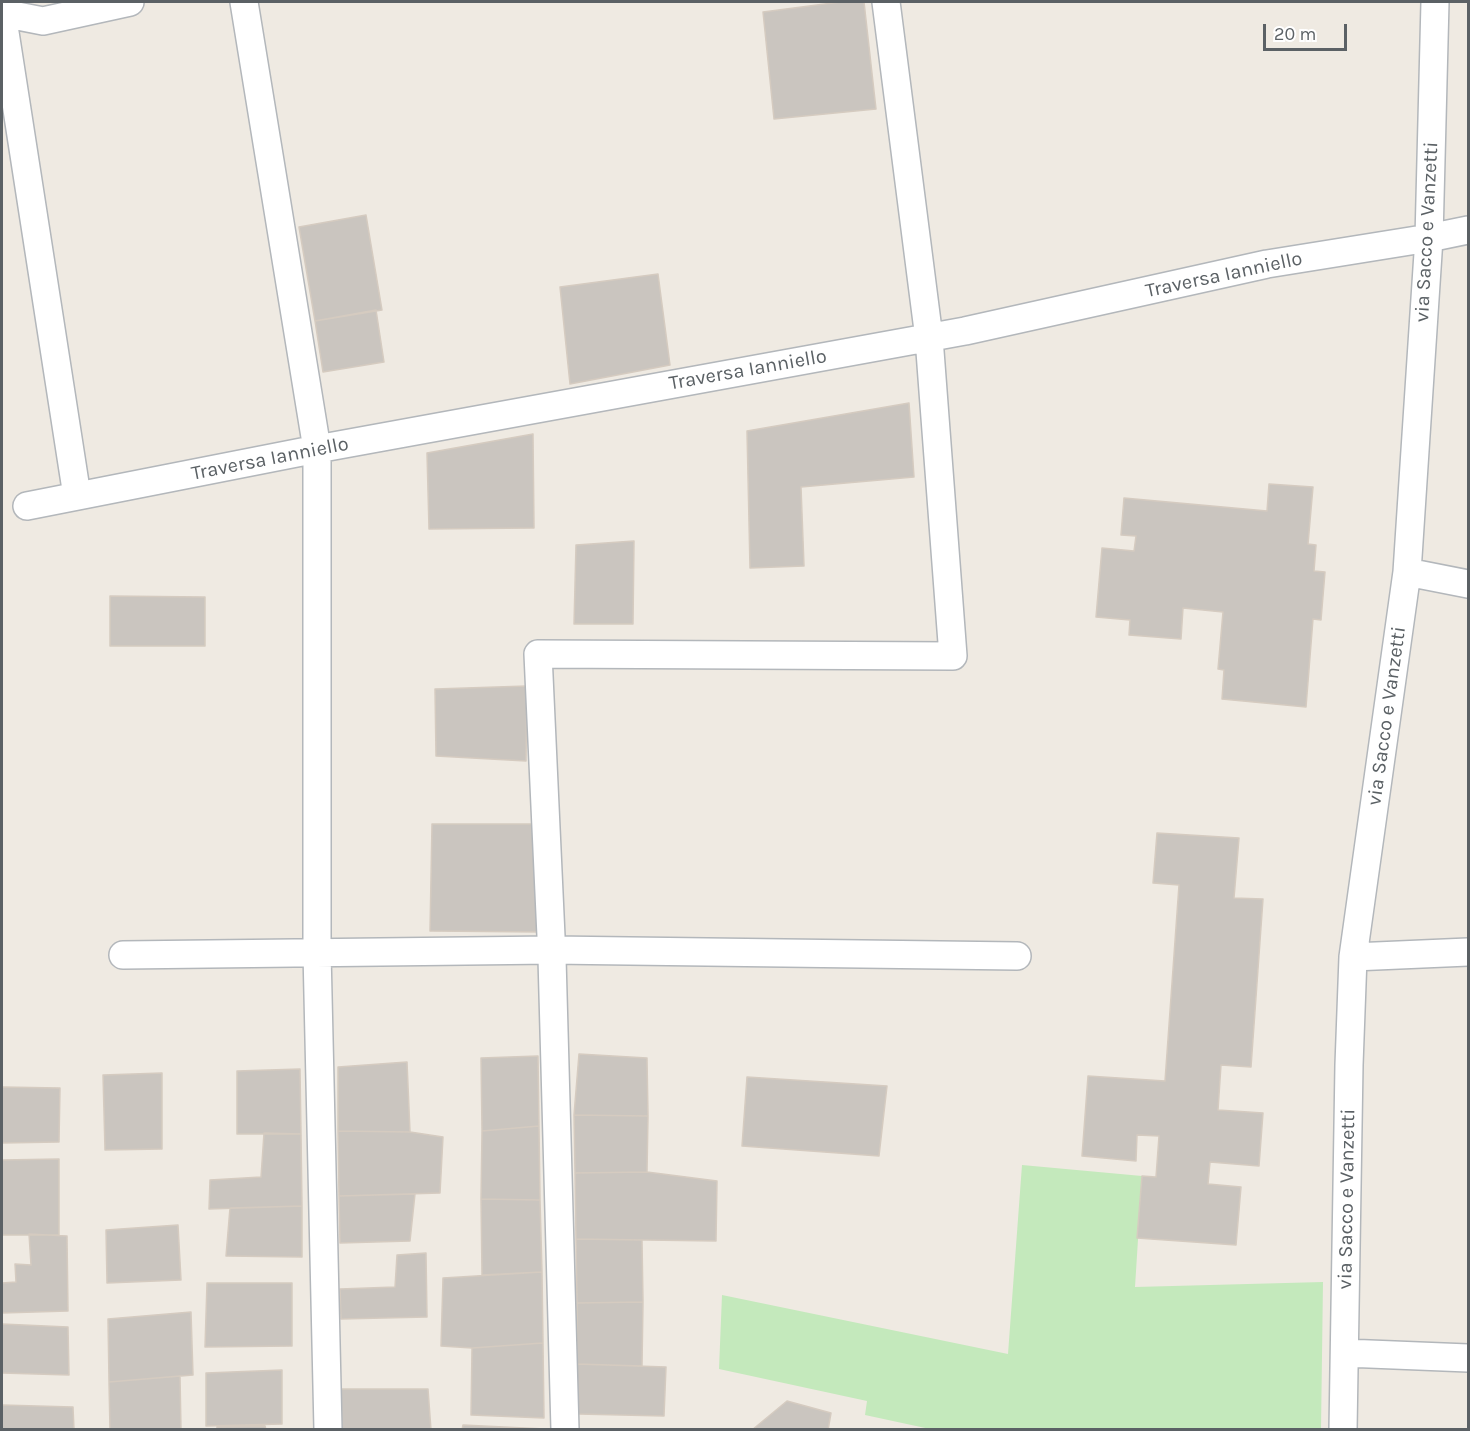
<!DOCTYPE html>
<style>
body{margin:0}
#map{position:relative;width:1470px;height:1431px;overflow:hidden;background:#efeae2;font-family:Karla,sans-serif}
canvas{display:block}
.frame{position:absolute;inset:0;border:3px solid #5b6165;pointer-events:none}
.scale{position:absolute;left:1263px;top:24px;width:84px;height:27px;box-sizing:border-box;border:3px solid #5b6165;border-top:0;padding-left:8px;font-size:18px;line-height:21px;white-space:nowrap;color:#5b6165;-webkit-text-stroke:4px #fff;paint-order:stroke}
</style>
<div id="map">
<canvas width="1470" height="1431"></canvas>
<div class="frame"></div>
<div class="scale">20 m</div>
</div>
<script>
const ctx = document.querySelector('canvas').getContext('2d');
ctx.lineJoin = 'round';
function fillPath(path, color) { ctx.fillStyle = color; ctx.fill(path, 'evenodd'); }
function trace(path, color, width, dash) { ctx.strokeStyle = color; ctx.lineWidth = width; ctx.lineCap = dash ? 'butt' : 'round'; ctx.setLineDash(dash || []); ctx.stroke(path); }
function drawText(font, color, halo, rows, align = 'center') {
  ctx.font = font + ' Karla,sans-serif'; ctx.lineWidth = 4.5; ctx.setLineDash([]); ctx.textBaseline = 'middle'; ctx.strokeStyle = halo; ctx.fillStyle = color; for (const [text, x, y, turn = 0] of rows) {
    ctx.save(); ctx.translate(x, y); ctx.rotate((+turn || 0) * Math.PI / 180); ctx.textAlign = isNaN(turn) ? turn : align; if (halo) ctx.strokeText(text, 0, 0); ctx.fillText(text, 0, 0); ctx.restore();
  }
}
fillPath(new Path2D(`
 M 1022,1165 L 1142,1176 L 1135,1287 L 1323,1282 L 1321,1429 L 930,1429 L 865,1415 L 867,1401 L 719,1369 L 722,1295 L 1008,1354 Z`), '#c4e9bc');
const building = new Path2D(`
 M 840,2 L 864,2 L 876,109 L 774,119 L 763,12 Z
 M 366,215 L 382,310 L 315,321 L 299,227 Z
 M 658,274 L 670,365 L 570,384 L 560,287 Z
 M 376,310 L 384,362 L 323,372 L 315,321 Z
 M 909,403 L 914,477 L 801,487 L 804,566 L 750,568 L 747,431 Z
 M 533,434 L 534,528 L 429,529 L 427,453 Z
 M 1269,484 L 1313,487 L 1308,544 L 1316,545 L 1314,571 L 1325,572 L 1321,620 L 1313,619 L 1306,707 L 1222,699 L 1224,670 L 1218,669 L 1223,612 L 1183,608 L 1181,639 L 1129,635 L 1130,620 L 1096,617 L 1102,548 L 1134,551 L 1136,536 L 1121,535 L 1124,498 L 1267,511 Z
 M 634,541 L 633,624 L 574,624 L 576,545 Z
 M 110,596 L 205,597 L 205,646 L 110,646 Z
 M 527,686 L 526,761 L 436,756 L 435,689 Z
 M 432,824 L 535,824 L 540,932 L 430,931 Z
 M 1157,833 L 1239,838 L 1234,898 L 1263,899 L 1251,1067 L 1221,1065 L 1218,1110 L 1263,1113 L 1259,1166 L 1210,1162 L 1208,1184 L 1241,1187 L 1236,1245 L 1137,1238 L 1142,1176 L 1156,1177 L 1159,1136 L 1137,1135 L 1136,1161 L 1082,1156 L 1088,1076 L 1165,1081 L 1179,885 L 1153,883 Z
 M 579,1054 L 647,1058 L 648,1116 L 574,1115 Z
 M 538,1056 L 539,1126 L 482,1131 L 481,1058 Z
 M 407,1062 L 410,1132 L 338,1131 L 338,1067 Z
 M 300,1069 L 301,1134 L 237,1134 L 237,1071 Z
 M 162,1073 L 162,1149 L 105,1150 L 103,1075 Z
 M 747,1077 L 887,1086 L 879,1156 L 742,1146 Z
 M 2,1087 L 60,1088 L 59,1142 L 2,1143 Z
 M 574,1115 L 648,1116 L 647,1172 L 575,1173 Z
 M 539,1126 L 540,1200 L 481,1199 L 482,1131 Z
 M 338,1131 L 410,1132 L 443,1137 L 440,1193 L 339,1196 Z
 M 264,1133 L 301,1134 L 302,1206 L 209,1209 L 210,1180 L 261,1177 Z
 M 59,1159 L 59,1235 L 2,1235 L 2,1160 Z
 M 647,1172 L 717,1181 L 716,1241 L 576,1239 L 575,1173 Z
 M 415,1194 L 410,1241 L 340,1243 L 339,1196 Z
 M 481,1199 L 540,1200 L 542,1272 L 482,1275 Z
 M 302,1206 L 302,1257 L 226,1256 L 230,1208 Z
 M 178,1225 L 181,1280 L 107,1283 L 106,1230 Z
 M 29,1234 L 67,1236 L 68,1311 L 2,1313 L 2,1283 L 16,1282 L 15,1264 L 31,1265 Z
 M 576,1239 L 642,1240 L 643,1302 L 577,1303 Z
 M 426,1253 L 427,1317 L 341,1319 L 340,1289 L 395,1287 L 397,1255 Z
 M 542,1272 L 543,1343 L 472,1348 L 441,1346 L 443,1278 Z
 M 207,1283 L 292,1283 L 292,1346 L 205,1347 Z
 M 643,1302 L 642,1366 L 577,1364 L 577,1303 Z
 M 191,1312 L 193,1375 L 109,1382 L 108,1319 Z
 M 2,1324 L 68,1327 L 69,1375 L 2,1373 Z
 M 543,1343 L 544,1418 L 471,1415 L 472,1348 Z
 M 577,1364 L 666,1367 L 664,1416 L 578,1414 Z
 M 282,1370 L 282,1424 L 206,1426 L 206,1373 Z
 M 180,1376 L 181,1430 L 110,1430 L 109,1382 Z
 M 341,1389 L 428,1389 L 431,1430 L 342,1430 Z
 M 787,1401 L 831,1413 L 828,1430 L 752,1430 Z
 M 2,1405 L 73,1407 L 74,1430 L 2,1430 Z
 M 463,1425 L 545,1429 L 545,1430 L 462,1430 Z
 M 265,1426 L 266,1430 L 217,1430 L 217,1427 Z`);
fillPath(building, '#cac5bf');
trace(building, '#d5cbc0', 1.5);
const minor = new Path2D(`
 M 244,2 L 317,449 L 317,952 L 328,1430
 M 2,13 L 77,496
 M 2,13 L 43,21 L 130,2
 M 27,506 L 317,449 L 965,331 L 1267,264 L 1429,238 L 1468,230
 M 1407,572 L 1468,584
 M 123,955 L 552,950 L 1017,956
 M 1353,957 L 1468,952
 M 1345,1353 L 1468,1358
 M 565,1430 L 552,958 L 538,654 L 953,656 L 929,338 L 886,2
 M 1343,1430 L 1349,1065 L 1353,957 L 1407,572 L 1429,238 L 1435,2`);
trace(minor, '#b3b7bb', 30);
trace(minor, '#fff', 27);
drawText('20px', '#5b6165', '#fff', [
 ["via Sacco e Vanzetti",1427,232,-87],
 ["Traversa Ianniello",1224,275,-12],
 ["Traversa Ianniello",748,370,-10],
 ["Traversa Ianniello",270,459,-11],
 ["via Sacco e Vanzetti",1387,716,-82],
 ["via Sacco e Vanzetti",1347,1199,-89]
]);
</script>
